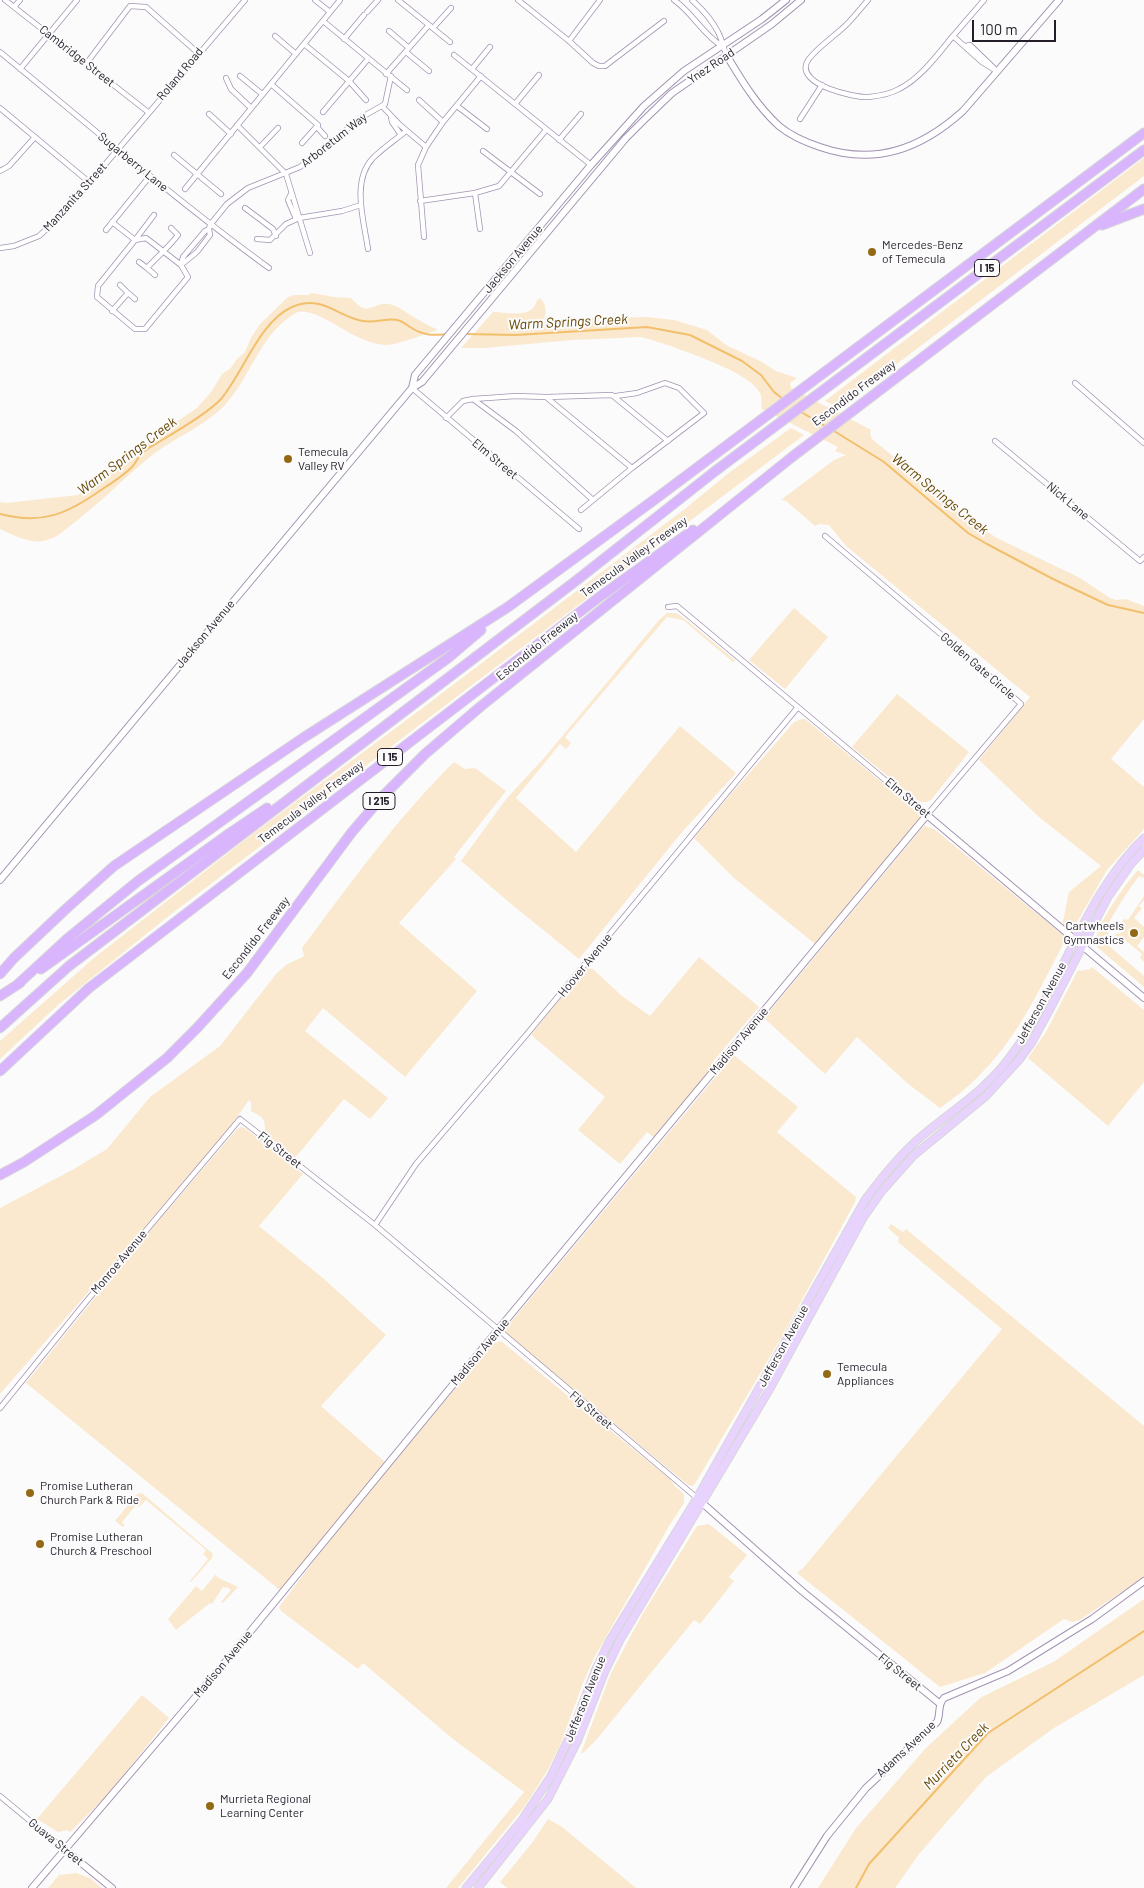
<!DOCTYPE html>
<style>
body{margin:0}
#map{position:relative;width:1144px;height:1888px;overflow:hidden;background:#fbfbfb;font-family:Barlow,sans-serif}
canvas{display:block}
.scale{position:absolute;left:972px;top:20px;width:84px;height:22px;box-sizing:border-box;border:2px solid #241e2a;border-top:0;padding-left:6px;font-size:15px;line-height:18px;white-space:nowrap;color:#241e2a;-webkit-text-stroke:4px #fbfbfb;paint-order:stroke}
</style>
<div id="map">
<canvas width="1144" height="1888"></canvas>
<div class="scale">100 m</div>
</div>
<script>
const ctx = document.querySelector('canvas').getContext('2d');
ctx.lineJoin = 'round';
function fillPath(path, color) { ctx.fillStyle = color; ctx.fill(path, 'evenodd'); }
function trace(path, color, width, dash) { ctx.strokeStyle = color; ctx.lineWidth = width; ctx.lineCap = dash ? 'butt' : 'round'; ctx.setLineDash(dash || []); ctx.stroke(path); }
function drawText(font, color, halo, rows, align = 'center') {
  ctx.font = font + ' Barlow,sans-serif'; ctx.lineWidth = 4; ctx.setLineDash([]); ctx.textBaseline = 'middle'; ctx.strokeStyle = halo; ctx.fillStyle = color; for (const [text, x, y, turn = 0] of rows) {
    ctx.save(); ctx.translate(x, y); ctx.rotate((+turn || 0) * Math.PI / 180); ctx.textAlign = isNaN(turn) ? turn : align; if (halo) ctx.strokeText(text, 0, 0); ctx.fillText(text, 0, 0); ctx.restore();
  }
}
fillPath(new Path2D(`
 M 1144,158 L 1144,176 L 839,408 L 825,401 Z
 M 312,293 L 334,297 L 351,298 C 370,319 371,302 389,304 C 399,306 406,313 414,317 C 421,322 430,326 438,330 C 424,334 401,344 387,345 C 378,345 366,341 358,337 C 343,331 310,305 296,313 C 261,332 251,377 225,405 C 204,427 173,438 150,457 C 124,478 101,502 75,522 C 67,528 59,536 50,539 C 33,546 16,536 0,529 L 0,502 L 6,503 L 78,495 L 130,453 L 197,408 L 212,391 L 222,374 L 230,369 L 237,359 L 245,352 L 251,338 L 260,324 L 288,297 L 294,295 L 308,295 Z
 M 540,298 C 547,305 548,316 541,322 L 588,318 L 647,317 L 674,320 L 707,330 L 726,345 L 760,361 L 776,371 L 797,378 L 790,383 L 791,388 L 871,430 L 870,434 L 872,439 L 981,528 L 997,538 L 1080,578 L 1110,598 L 1116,600 L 1126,599 L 1144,606 L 1144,719 L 1111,759 L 1144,787 L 1144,829 L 1107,870 L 1073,929 L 1068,929 L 1062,926 L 1069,892 L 1101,866 L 1039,817 L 979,760 L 1030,697 L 846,546 L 829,525 L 819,524 L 815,526 L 786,501 L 781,500 L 834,460 L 846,455 L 835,451 L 838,447 L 762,409 C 760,403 763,399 760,393 C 750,371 673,347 649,339 L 641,337 L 573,340 L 484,348 L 461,348 L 493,312 C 504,312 525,317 533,308 C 537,304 535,301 540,298 Z
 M 791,428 L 804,435 L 476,682 L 170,915 L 58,1005 L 0,1059 L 0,1041 L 94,958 L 250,836 L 412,716 L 686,508 L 730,472 Z
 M 794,608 L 828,637 L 785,689 L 749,660 Z
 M 667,613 L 676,613 L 681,616 L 735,660 L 733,662 L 683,620 L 667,617 L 565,737 L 571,743 L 566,749 L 560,744 L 516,798 L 576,852 L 680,726 L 736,773 L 682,832 L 579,959 L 510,903 L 461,861 L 507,798 L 544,758 L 659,620 Z
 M 897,694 L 969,752 L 931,800 C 925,803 923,803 917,800 L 852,747 Z
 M 802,719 L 805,719 L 919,813 L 920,818 L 815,944 L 734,878 L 694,838 C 726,798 761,761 794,722 Z
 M 454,762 L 465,769 L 475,768 L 506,791 L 454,857 L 456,859 L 399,923 L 477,991 L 405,1077 L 323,1008 L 305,1031 L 388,1098 L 370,1119 L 344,1099 L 295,1158 L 265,1134 C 265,1117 265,1119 251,1111 L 251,1102 L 249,1100 L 226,1133 L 0,1394 L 0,1208 L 74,1169 L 107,1149 L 150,1097 L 220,1046 L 276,974 L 286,965 L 304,956 L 302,948 C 350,884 397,818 454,762 Z
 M 925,826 L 934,829 L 1063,935 L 1065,940 C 1031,1007 1005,1064 940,1108 L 907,1083 L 857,1037 L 825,1074 L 764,1018 L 922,828 Z
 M 1138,870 L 1144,875 L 1144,877 L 1142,878 L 1139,876 C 1126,893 1115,911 1105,930 L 1109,932 L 1107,936 L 1110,942 L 1108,945 L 1144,976 L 1144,987 L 1097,947 C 1097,943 1096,939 1097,935 C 1100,920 1127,882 1138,870 Z
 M 1144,896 L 1144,900 L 1139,906 L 1142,908 L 1134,918 L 1144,927 L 1144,937 L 1137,946 L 1144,952 L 1144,962 L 1140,958 L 1142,954 L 1120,936 L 1118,939 L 1115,936 L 1117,933 L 1120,934 L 1122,930 L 1120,926 L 1124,919 L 1128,920 Z
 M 699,957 L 759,1007 L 711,1064 L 710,1071 L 655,1138 L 647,1132 L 620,1164 L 578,1130 L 605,1097 L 531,1035 L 583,970 L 586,968 L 593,969 L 622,996 L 650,1016 Z
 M 1092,967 L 1144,1010 L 1144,1082 L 1108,1126 L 1028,1058 L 1046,1032 L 1078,970 L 1080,971 L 1090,969 Z
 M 734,1055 L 798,1107 L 777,1132 L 856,1197 L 855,1202 L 784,1333 L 696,1482 L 693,1486 L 688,1485 L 504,1332 L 505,1329 Z
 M 241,1127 L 245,1128 L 303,1174 L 259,1226 L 324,1279 L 386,1335 L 321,1406 L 385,1462 L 281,1591 L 26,1383 L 130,1254 L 237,1129 Z
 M 891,1224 L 903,1232 L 906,1229 L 1144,1426 L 1144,1577 L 1080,1620 L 1072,1622 L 1064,1619 L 985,1673 L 940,1687 L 797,1573 L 804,1567 L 1002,1329 L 898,1242 L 899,1238 L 888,1228 Z
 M 501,1341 L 671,1480 L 674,1485 L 684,1494 L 684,1503 L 669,1526 L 594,1658 L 583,1683 L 560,1745 L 547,1771 L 525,1806 L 458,1888 L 446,1888 L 524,1792 L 453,1739 L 363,1663 L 358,1669 L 281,1611 L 279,1607 L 332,1537 L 492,1344 Z
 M 142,1493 L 213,1554 L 212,1558 L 191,1582 L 190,1581 L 208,1559 L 203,1554 L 206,1550 L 146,1500 L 139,1507 L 136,1505 L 122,1522 L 125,1525 L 123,1527 L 115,1521 L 137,1494 Z
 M 709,1524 L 747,1555 L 729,1577 L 734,1581 L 700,1624 L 694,1620 L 597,1739 L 582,1754 L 581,1753 L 611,1673 L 642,1615 L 697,1526 Z
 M 216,1574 L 217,1577 L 238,1587 L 223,1603 L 221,1602 L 231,1590 L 227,1587 L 225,1588 L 223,1587 L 212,1604 L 210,1603 L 176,1630 L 168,1619 L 196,1586 L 202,1591 Z
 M 1144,1599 L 1144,1675 L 1054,1728 L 986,1777 L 919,1854 L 895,1888 L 818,1888 L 856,1828 L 926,1748 L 980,1698 L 1055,1661 Z
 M 142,1695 L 169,1718 L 107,1796 L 70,1832 L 67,1830 L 58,1832 L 37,1819 Z
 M 548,1819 L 562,1827 L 636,1888 L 507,1888 L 500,1882 L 532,1843 Z
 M 76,1873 L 90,1878 L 102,1888 L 48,1888 L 59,1875 Z`), '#fae9cf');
trace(new Path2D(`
 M 465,334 L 516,335 L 647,327 L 690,335 L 742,361 L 761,375 L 774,392 L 783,399
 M 801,412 L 827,427
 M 834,431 L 884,462 L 968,533 L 987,544 L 1053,579 L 1108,605 L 1144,613
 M 0,514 C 42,525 67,514 101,490 C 112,483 123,476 132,467 C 136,463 138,456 143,452 C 149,447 156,444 162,440 C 179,430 209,412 221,399 C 243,373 260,321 292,307 C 322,294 338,317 363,321 C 375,323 387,318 397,320 C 402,321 406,324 410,327 C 422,335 432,336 446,334
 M 856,1888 L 869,1864 L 988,1733 L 1144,1631`), '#f2bf6c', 2);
const street = new Path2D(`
 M 5,0 L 148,112
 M 315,0 L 330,12
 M 398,0 L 450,42
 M 518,0 L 569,41 L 593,63 L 599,66 L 605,66 L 664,21
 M 674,0 C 693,13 703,35 722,46
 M 692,0 C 702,9 712,20 718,32 C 722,39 723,48 727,56
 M 868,0 C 861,8 855,16 848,23 C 838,34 813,50 807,62 C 796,85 855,98 869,97 C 879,96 890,94 899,89 C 921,78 938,54 953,36
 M 14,7 L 20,0
 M 367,12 L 378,0
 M 323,21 L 407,90
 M 433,28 L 451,8
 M 389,31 L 409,48
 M 275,36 L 296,54
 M 344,39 L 364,15
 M 569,41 L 600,0
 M 304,44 L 349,81 L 366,100
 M 966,46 L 970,45 L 998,72 L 982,62 L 953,36 L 984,0
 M 0,52 C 89,125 176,200 269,268
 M 406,52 L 429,71
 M 454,55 L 591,165
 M 86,64 L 130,6 L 146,7 L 198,53
 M 20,69 L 77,0
 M 472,69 L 490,47
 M 386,74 L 429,25
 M 240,76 L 262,94
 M 226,78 L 231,89 L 251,108
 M 271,84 L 318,125 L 302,143
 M 419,100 L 443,122
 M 515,104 L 539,75
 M 382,106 L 400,125 L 426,147
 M 457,106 L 487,129
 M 0,108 L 89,182
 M 323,112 L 368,59
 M 209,114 L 231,134
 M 391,117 L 392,122 L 401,135
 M 800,119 L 822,85
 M 237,125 L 286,174 L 310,253
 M 317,127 L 325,136
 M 559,140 L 581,114
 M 260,147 L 278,128
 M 483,151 L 540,194
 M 174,155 L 221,194
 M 0,171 L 9,166 L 35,137
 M 185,189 L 340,0
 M 475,193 L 480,229
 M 291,194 L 288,200 L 296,219
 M 420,201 L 475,193 L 499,186 L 546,130
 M 245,208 L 273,229 L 276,236
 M 112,222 L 135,240 L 154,215
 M 209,229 L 205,231 L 183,257 L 181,265 L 197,252 L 210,235 L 209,229 L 210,225 L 227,204 L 248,188 L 300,167 L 362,117 L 385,104 L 391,76
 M 106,230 L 150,176
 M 424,237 L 418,165 L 426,147 L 443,122 L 481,76
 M 146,238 L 181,265 L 188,277 L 145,329 L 135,329 L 97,297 L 98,286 L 135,240 Z
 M 257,239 L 270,240 L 286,224 L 299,218 L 342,211 L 361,205
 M 0,248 L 14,246 L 39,236 L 62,215 L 245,0
 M 368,249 C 364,221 351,181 373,158 C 383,148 395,140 406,131
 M 139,262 L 147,268 C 158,256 169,247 178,235 L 171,228
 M 147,268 L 155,275
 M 128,293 L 135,299
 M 112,311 L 128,293 L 120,285
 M 1075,383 L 1144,443
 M 412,388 L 579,529
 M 547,397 L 612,395 L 668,441
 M 473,399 L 516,431 L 593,500
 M 446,418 L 463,401 L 473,399 L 516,396 L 546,397 L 632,468
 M 995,441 L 1140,561 L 1144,557
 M 581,510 L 632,468 L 704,413 L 679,388 L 665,383 L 637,393 L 616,396
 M 668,607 L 677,606 L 927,815 L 1021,704 L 976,664 L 825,536
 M 375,1225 L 416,1164 L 527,1034 L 798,707
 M 0,1408 L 85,1303 L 240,1119 L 375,1225 L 697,1498
 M 0,1796 L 64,1849`);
const secondary = new Path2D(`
 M 727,56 C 742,81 757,106 779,126 C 791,136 805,142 820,147 C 875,166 921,149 963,111 L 1059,0
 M 412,388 L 415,375 L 591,165 L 644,106 L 684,71 L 762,19 L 786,0
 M 0,880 L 412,388 L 422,382 L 448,351 L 626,138 L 644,120 L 672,93 L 772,24 L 801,0
 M 700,1501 L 802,1591 L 939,1703
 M 64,1849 L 112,1888
 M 32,1888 L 222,1666 L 497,1331 L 927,815 L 1144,998
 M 794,1888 L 827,1836 L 866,1788 L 937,1722 C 941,1714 937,1705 944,1698 L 1008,1671 L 1092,1619 L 1144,1581`);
const primary = new Path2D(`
 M 786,1357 C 785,1345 796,1335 799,1323
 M 466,1888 L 522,1820 L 551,1776 L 574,1727 L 595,1671 L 610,1640 L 697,1498 L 865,1200 C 882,1177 901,1153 923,1135 C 953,1110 987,1089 1010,1057 C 1062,988 1081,899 1144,838
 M 478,1888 L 548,1799 L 577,1742 L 605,1671 L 620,1640 L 768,1392 L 863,1218 L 882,1191 L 913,1156 L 986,1096 L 1019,1060 L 1032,1042 L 1051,1007 L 1108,897 L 1131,864 L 1144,850`);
const highway = new Path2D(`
 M 1102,225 L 1144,209
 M 41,969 L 230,833 L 267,808
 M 0,974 L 14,958 L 67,908 L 114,866 L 303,738 L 508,607 L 658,497 L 1144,133
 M 17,985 L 67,939 L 138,881 L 448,658 L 481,630
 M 0,996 L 20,983
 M 0,1028 L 69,966 L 577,580 L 714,472 L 1144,150
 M 0,1071 L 89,988 L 602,595 L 693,530
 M 0,1175 L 24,1162 L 96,1115 L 167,1058 L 197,1028 L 247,973 L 352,832 L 382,797 L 425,754 L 480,707 L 792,457 L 1144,189`);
trace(street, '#a293b2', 6);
trace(secondary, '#a293b2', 8);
trace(primary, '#d8d6d9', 9);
trace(highway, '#d8d6d9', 11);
trace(street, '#fff', 4.5);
trace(secondary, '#fff', 6);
trace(primary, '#e8d3fe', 7);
trace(highway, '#d8b5fd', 9);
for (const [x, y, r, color] of [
 [872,252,5,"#946915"],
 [288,459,5,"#946915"],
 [1134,933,5,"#946915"],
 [827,1374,5,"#946915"],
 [30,1493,5,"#946915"],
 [40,1544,5,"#946915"],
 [210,1806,5,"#946915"]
]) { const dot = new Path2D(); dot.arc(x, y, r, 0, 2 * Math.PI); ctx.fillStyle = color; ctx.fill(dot); trace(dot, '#fbfbfb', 2); }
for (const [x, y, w] of [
 [987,268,25],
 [390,757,25],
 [379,801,32]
]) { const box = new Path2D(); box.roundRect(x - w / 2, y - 8.5, w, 17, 4); ctx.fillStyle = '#fbfbfb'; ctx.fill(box); trace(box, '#241e2a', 1); }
drawText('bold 11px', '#241e2a', null, [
 ["I 15",987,268],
 ["I 15",390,757],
 ["I 215",379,801]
]);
drawText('12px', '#241e2a', '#fbfbfb', [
 ["Cambridge Street",77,56,38],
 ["Ynez Road",711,66,-34],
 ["Roland Road",180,74,-50],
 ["Arboretum Way",334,140,-38],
 ["Sugarberry Lane",133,162,39],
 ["Manzanita Street",75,197,-48],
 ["Jackson Avenue",513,259,-50],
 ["Escondido Freeway",854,393,-37],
 ["Elm Street",495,459,40],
 ["Nick Lane",1068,501,40],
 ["Temecula Valley Freeway",634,557,-36],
 ["Jackson Avenue",205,634,-50],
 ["Escondido Freeway",537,646,-39],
 ["Golden Gate Circle",978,666,41],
 ["Elm Street",908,798,40],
 ["Temecula Valley Freeway",311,802,-37],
 ["Escondido Freeway",256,938,-52],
 ["Hoover Avenue",585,965,-51],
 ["Jefferson Avenue",1041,1003,-61],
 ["Madison Avenue",739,1041,-50],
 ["Fig Street",280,1150,38],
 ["Monroe Avenue",119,1262,-50],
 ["Jefferson Avenue",783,1346,-61],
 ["Madison Avenue",480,1352,-50],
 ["Fig Street",591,1410,40],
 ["Madison Avenue",223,1664,-50],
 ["Fig Street",900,1672,39],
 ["Jefferson Avenue",585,1699,-68],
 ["Adams Avenue",906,1749,-43],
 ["Guava Street",56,1842,39]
]);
drawText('12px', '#241e2a', '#fbfbfb', [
 ["Mercedes-Benz",882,245],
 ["of Temecula",882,259],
 ["Temecula",298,452],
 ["Valley RV",298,466],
 ["Cartwheels",1124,926,"right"],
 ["Gymnastics",1124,940,"right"],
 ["Temecula",837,1367],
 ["Appliances",837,1381],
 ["Promise Lutheran",40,1486],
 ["Church Park & Ride",40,1500],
 ["Promise Lutheran",50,1537],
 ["Church & Preschool",50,1551],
 ["Murrieta Regional",220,1799],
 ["Learning Center",220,1813]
], 'left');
drawText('italic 14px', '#664600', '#fbfbfb', [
 ["Warm Springs Creek",568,322,-3],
 ["Warm Springs Creek",127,456,-37],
 ["Warm Springs Creek",940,494,39],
 ["Murrieta Creek",956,1756,-46]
]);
</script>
